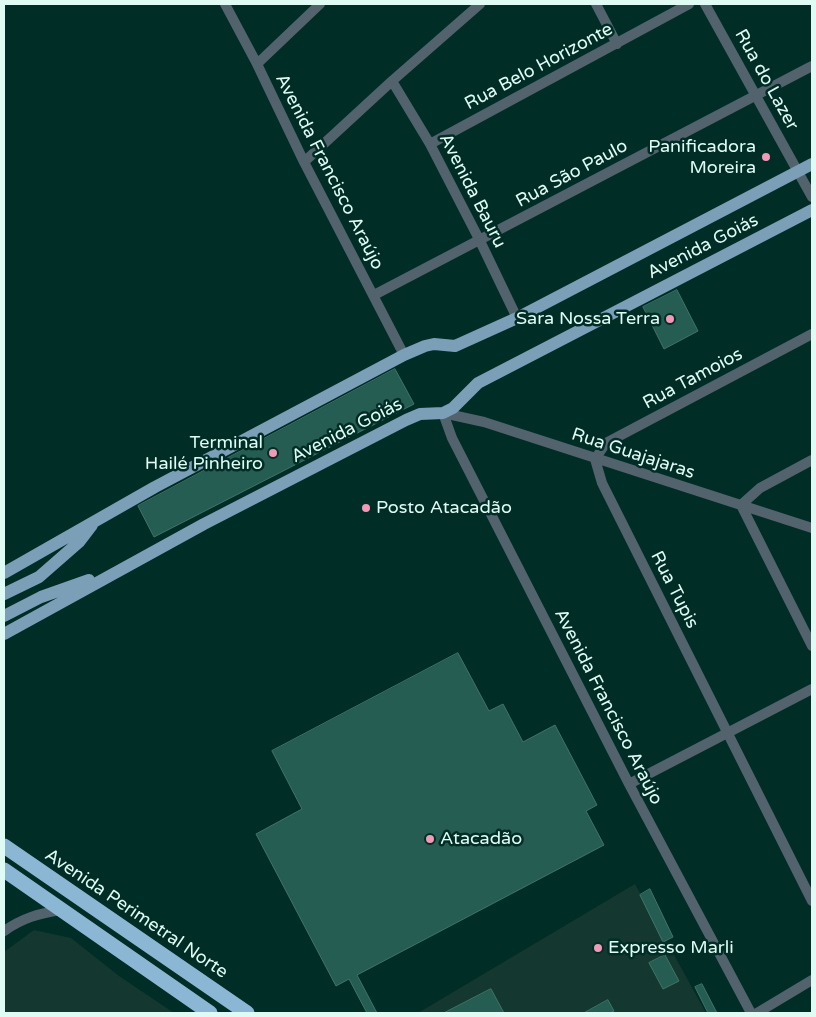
<!DOCTYPE html>
<meta charset="utf-8">
<style>
body{margin:0}
#map{position:relative;width:816px;height:1017px;overflow:hidden;background:#002d26;font-family:"Varela Round",sans-serif}
canvas{display:block}
.frame{position:absolute;inset:0;border:5px solid #dffbf4;pointer-events:none}
</style>
<div id="map">
<canvas width="816" height="1017"></canvas>
<div class="frame"></div>
</div>
<script>
const ctx = document.querySelector('canvas').getContext('2d');
ctx.lineJoin = 'round';
function fillPath(path, color) { ctx.fillStyle = color; ctx.fill(path, 'evenodd'); }
function trace(path, color, width, dash) { ctx.strokeStyle = color; ctx.lineWidth = width; ctx.lineCap = dash ? 'butt' : 'round'; ctx.setLineDash(dash || []); ctx.stroke(path); }
function drawText(font, color, halo, rows, align = 'center') {
  ctx.font = font + ' "Varela Round",sans-serif'; ctx.lineWidth = 5; ctx.setLineDash([]); ctx.textBaseline = 'middle'; ctx.strokeStyle = halo; ctx.fillStyle = color; for (const [text, x, y, turn = 0] of rows) {
    ctx.save(); ctx.translate(x, y); ctx.rotate((+turn || 0) * Math.PI / 180); ctx.textAlign = isNaN(turn) ? turn : align; if (halo) ctx.strokeText(text, 0, 0); ctx.fillText(text, 0, 0); ctx.restore();
  }
}
fillPath(new Path2D(`
 M 635,884 L 706,1013 L 418,1013 Z
 M 34,930 L 71,938 L 119,976 L 174,1013 L 4,1013 L 4,952 Z`), '#143830');
const building = new Path2D(`
 M 677,290 L 698,331 L 664,349 L 643,307 Z
 M 395,369 L 414,404 L 154,537 L 138,506 Z
 M 458,653 L 489,711 L 503,704 L 523,742 L 555,725 L 597,805 L 586,811 L 604,845 L 357,975 L 377,1013 L 367,1013 L 349,979 L 336,986 L 256,834 L 302,809 L 272,751 Z
 M 650,889 L 673,937 L 663,942 L 640,895 Z
 M 665,955 L 679,981 L 663,989 L 649,963 Z
 M 702,984 L 717,1013 L 708,1013 L 695,987 Z
 M 491,989 L 504,1013 L 444,1013 Z
 M 608,1000 L 614,1011 L 610,1013 L 584,1013 Z`);
fillPath(building, '#255d52');
trace(building, '#3e7569', 1);
trace(new Path2D(`
 M 225,4 L 257,64 L 304,162 L 404,355
 M 596,4 L 617,44
 M 705,4 L 812,197
 M 257,64 L 320,4
 M 392,81 L 430,144 L 480,241 L 517,318
 M 430,144 L 689,4
 M 304,162 L 392,81 L 480,4
 M 374,295 L 812,66
 M 443,413 L 452,438 L 629,784 L 751,1013
 M 443,413 L 484,422 L 812,528
 M 595,459 L 602,483 L 812,901
 M 595,459 L 606,443 L 812,334
 M 812,460 L 760,488 L 741,505 L 812,646
 M 629,784 L 812,689
 M 4,931 C 23,918 37,914 61,910
 M 757,1013 L 812,980`), '#52636e', 10);
trace(new Path2D(`
 M 4,573 L 155,487 L 404,355 L 425,346 L 434,344 L 455,346 L 517,318 L 812,164
 M 4,594 L 39,577 L 79,542 L 92,525
 M 4,616 L 41,597 L 89,580
 M 4,634 L 204,524 L 406,420 L 420,414 L 443,413 L 453,408 L 478,383 L 812,210`), '#7b9fb7', 12);
trace(new Path2D(`
 M 4,846 L 247,1013
 M 4,870 L 210,1013`), '#8cb7d4', 15);
for (const [x, y, r, color] of [
 [766,157,5,"#f09ab7"],
 [670,319,5,"#f09ab7"],
 [273,453,5,"#f09ab7"],
 [366,508,5,"#f09ab7"],
 [430,839,5,"#f09ab7"],
 [598,948,5,"#f09ab7"]
]) { const dot = new Path2D(); dot.arc(x, y, r, 0, 2 * Math.PI); ctx.fillStyle = color; ctx.fill(dot); trace(dot, '#002d26', 2); }
drawText('18px', '#dffbf4', '#002d26', [
 ["Rua Belo Horizonte",539,67,-28],
 ["Rua do Lazer",766,80,61],
 ["Avenida Francisco Araújo",329,172,63],
 ["Rua São Paulo",572,174,-28],
 ["Avenida Bauru",472,191,63],
 ["Avenida Goiás",703,247,-27],
 ["Rua Tamoios",693,379,-28],
 ["Avenida Goiás",347,431,-27],
 ["Rua Guajajaras",633,454,18],
 ["Rua Tupis",674,590,63],
 ["Avenida Francisco Araújo",608,707,63],
 ["Avenida Perimetral Norte",136,914,34]
]);
drawText('18px', '#dffbf4', '#002d26', [
 ["Panificadora",756,147],
 ["Moreira",756,168],
 ["Sara Nossa Terra",660,319],
 ["Terminal",263,443],
 ["Hailé Pinheiro",263,464],
 ["Posto Atacadão",376,508,"left"],
 ["Atacadão",440,839,"left"],
 ["Expresso Marli",608,948,"left"]
], 'right');
</script>
